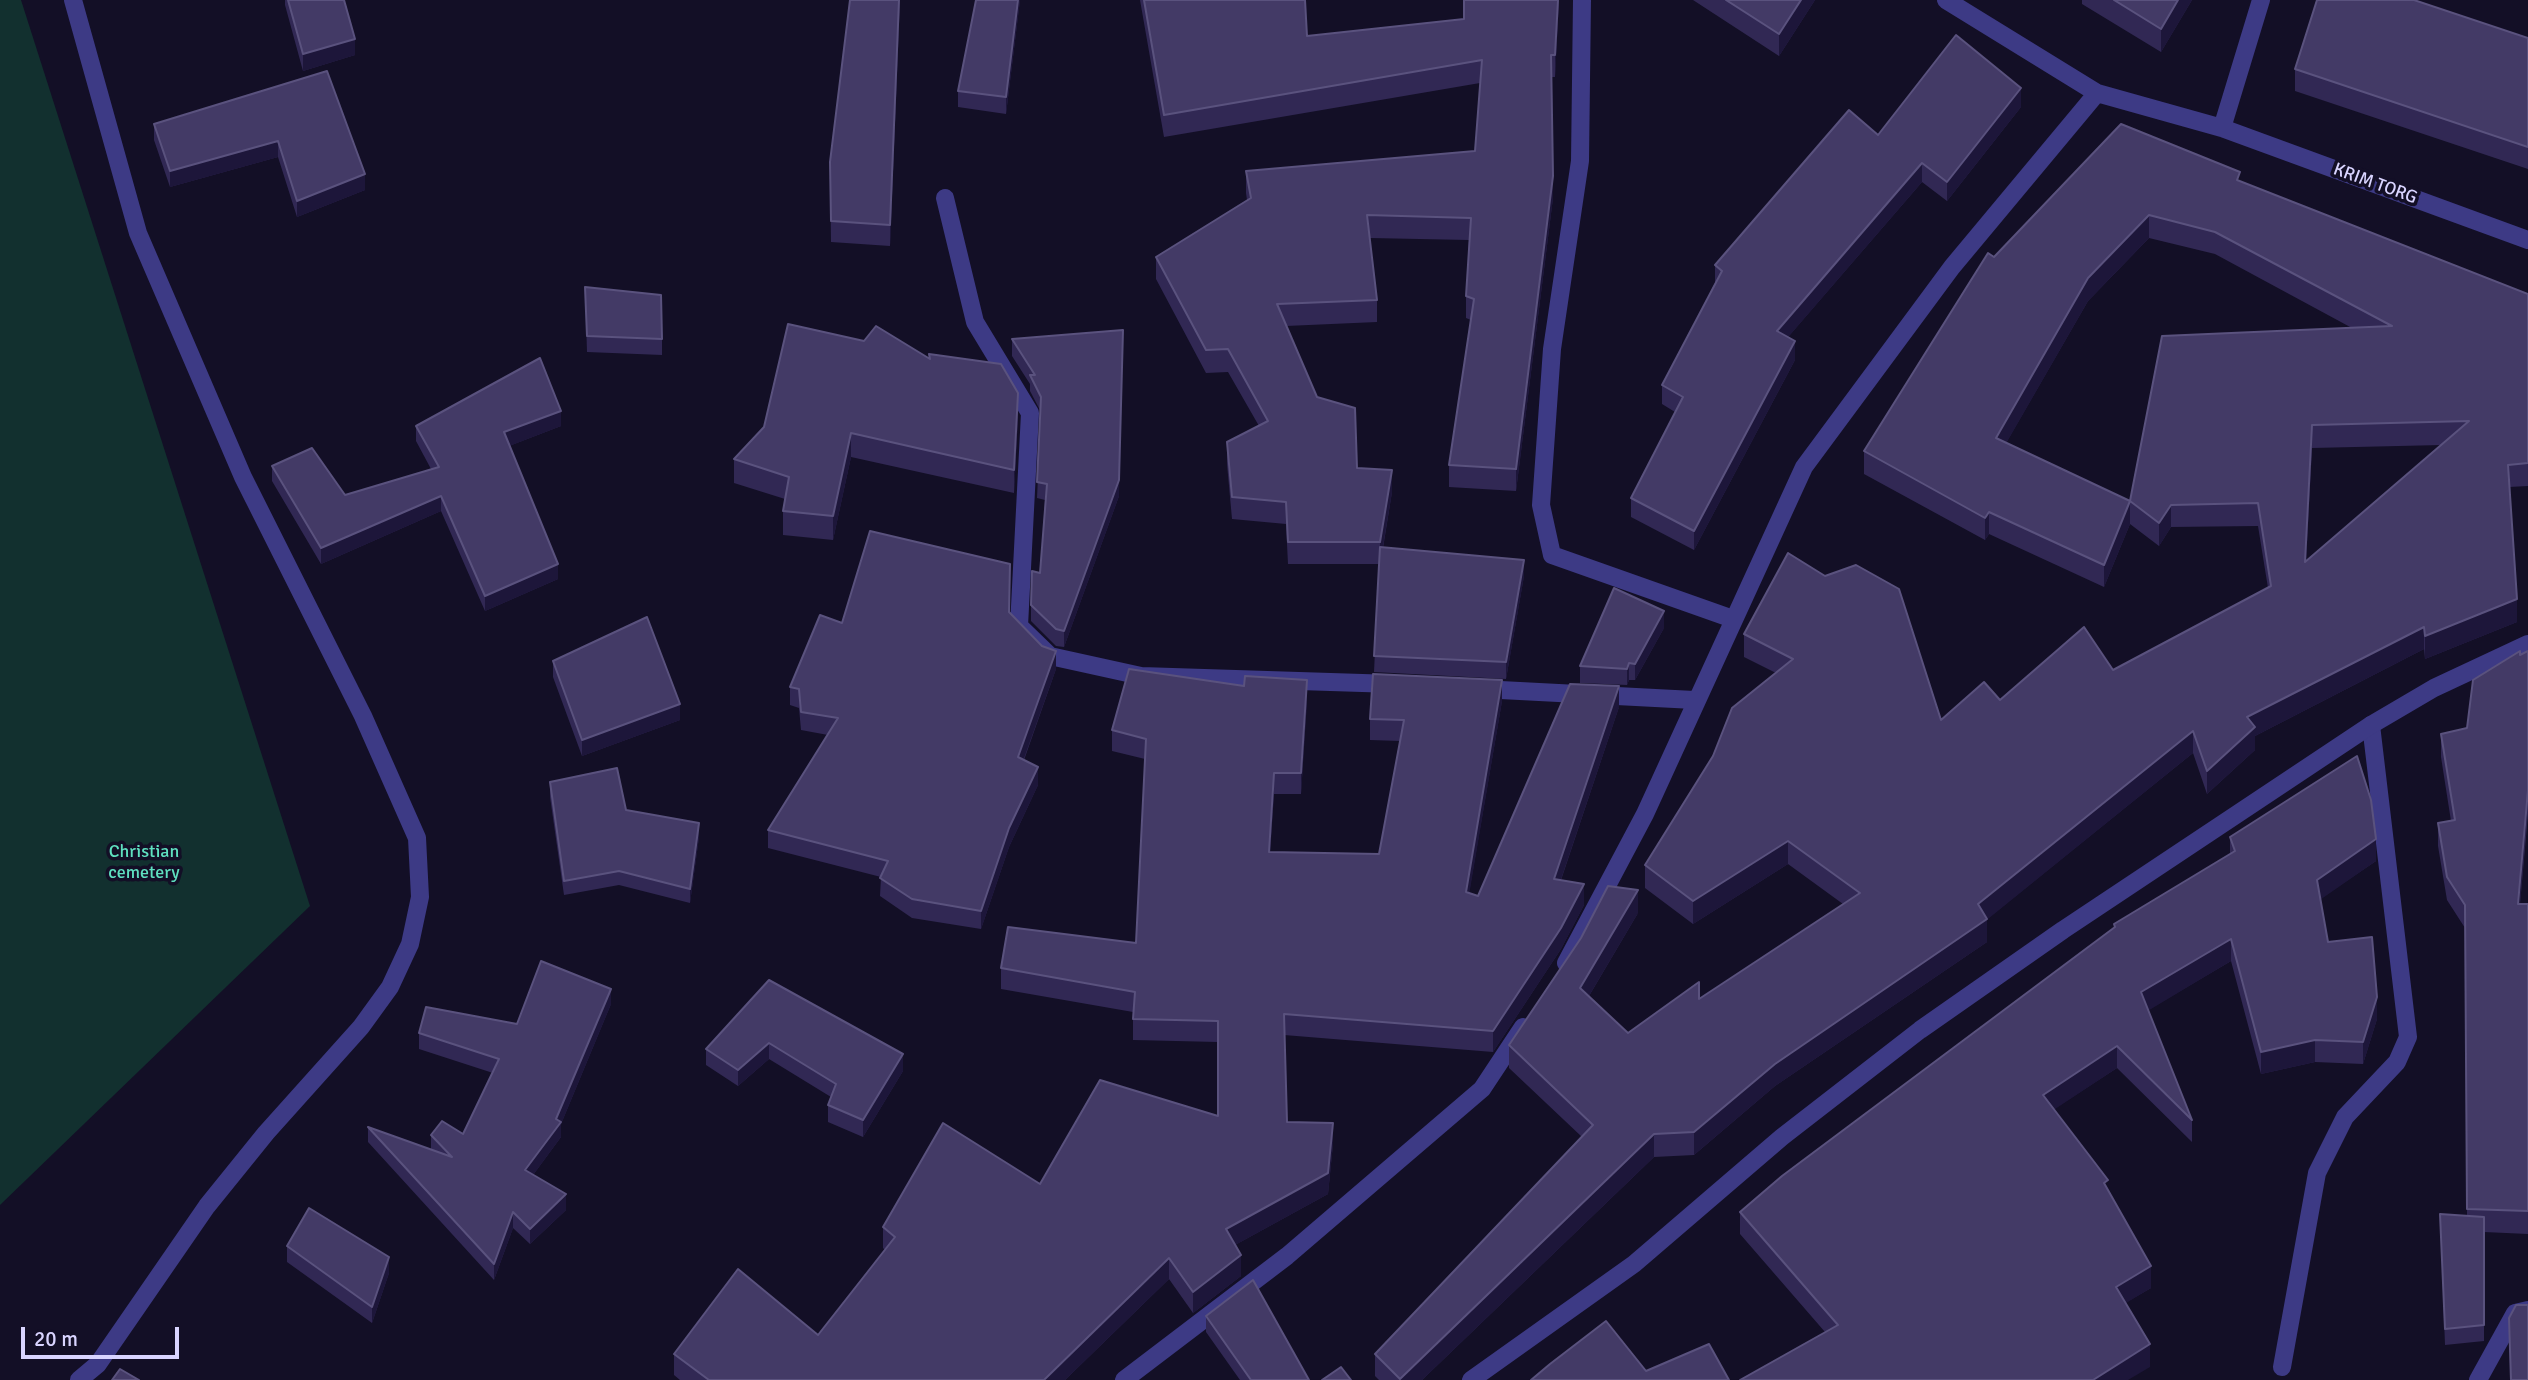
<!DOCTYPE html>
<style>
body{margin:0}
#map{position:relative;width:2528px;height:1380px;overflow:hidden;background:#130f26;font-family:Signika,sans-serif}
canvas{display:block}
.scale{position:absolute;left:21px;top:1327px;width:158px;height:32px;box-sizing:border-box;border:4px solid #d9d4ff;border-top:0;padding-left:9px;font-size:21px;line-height:24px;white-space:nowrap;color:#d9d4ff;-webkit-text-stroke:5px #130f26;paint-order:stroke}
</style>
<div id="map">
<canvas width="2528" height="1380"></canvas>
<div class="scale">20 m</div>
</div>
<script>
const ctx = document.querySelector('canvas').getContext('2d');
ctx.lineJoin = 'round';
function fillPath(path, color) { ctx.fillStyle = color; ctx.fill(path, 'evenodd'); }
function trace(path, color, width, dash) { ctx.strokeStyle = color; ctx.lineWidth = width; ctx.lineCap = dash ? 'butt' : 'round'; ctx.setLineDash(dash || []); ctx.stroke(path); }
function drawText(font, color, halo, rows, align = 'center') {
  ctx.font = font + ' Signika,sans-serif'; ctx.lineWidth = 7; ctx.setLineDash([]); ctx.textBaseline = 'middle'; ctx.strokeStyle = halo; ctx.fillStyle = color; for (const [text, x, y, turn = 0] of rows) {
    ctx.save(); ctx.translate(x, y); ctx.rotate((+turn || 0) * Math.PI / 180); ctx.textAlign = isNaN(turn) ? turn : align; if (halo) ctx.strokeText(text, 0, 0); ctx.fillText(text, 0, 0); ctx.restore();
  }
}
fillPath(new Path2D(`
 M 0,0 L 21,0 L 310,906 L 0,1205 Z`), '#12302f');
trace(new Path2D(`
 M 2282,1367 L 2317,1173 L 2345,1117 L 2397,1062 L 2408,1037 L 2371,725
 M 2478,1380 L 2515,1313 L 2528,1310`), '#3d3a85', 18);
trace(new Path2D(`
 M 73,0 L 138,233 L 243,477 L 363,716 L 417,838 L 420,897 L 410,944 L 390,987 L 361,1027 L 266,1133 L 207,1206 L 98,1364 L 79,1380
 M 1582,0 L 1580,161 L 1552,349 L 1541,505 L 1552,555 L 1733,619
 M 1946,0 L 2097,93 L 2222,128 L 2261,0
 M 2222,128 L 2528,240
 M 945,198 L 975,322 L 1030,413 L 1019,626 L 1050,656 L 1141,676 L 1394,684
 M 1481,689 L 1694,700
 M 1566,963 L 1645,814 L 1804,467 L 1952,267 L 2097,93
 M 1124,1380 L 1287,1256 L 1482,1089 L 1523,1027
 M 1471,1380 L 1634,1264 L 1782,1137 L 1920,1030 L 2063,930 L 2371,725 L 2434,688 L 2528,644`), '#3d3a85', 18);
fillPath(new Path2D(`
 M 285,0 L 344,0 L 355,55 L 303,71 L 285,5 Z
 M 850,0 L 900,0 L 890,246 L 831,242 L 830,162 Z
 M 976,0 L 1020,0 L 1006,114 L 958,107 L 958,91 Z
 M 1140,0 L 1305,0 L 1307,36 L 1464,19 L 1464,0 L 1559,0 L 1555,77 L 1552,77 L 1553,198 L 1516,491 L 1449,487 L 1449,465 L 1471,320 L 1466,318 L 1466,296 L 1469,240 L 1370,238 L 1377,300 L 1377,322 L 1286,326 L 1317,397 L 1357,468 L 1392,492 L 1383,548 L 1524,576 L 1506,679 L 1374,672 L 1379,564 L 1288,564 L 1286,524 L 1232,519 L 1227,464 L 1227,442 L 1259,426 L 1228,372 L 1206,373 L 1156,279 L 1156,257 L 1247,200 L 1246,193 L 1246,171 L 1475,151 L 1480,83 L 1164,137 Z
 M 1693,0 L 1815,0 L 1779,56 Z
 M 2082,0 L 2192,0 L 2161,52 L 2082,4 Z
 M 2528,38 L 2528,169 L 2295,91 L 2295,69 Z
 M 327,71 L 365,190 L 297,217 L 278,157 L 170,187 L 154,140 L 154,124 Z
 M 2021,107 L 1947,201 L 1922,182 L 1788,337 L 1795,360 L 1694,550 L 1631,517 L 1631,498 L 1675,412 L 1662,404 L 1662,385 L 1715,283 L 1715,265 L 1878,135 Z
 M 2240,181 L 2528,294 L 2528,486 L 2509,487 L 2517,622 L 2425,659 L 2424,649 L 2255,736 L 2255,750 L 2207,794 L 2193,753 L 1987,919 L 1987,942 L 1775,1086 L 1694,1155 L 1654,1157 L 1422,1380 L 1379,1380 L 1375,1376 L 1375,1354 L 1582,1137 L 1509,1068 L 1509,1045 L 1638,913 L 1589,996 L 1628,1033 L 1699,999 L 1843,904 L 1788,864 L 1693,924 L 1645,888 L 1645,865 L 1776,673 L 1744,657 L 1744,634 L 1941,720 L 2000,700 L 2113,670 L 2268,588 L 2258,526 L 2171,527 L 2159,546 L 2130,524 L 2104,587 L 1989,534 L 1985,540 L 1864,474 L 1864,451 L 1994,257 ZM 2149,238 L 2215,254 L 2352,328 L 2130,501 L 2006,443 L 2088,301 ZM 2442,445 L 2306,561 L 2312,448 Z
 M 585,287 L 662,339 L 662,355 L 587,352 Z
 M 1012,339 L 1119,496 L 1064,647 L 1056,646 L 1031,621 L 1031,605 L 1040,573 L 1045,500 L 1037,498 L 1041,412 L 1030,391 L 1030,384 L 1012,356 Z
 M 929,354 L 1018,416 L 1014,493 L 851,457 L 833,540 L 783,535 L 783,511 L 785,499 L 734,483 L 734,459 L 929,359 Z
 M 416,426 L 561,426 L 509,446 L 558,579 L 485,611 L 441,511 L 321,564 L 272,481 L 272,466 L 345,495 L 431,469 L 416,441 Z
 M 1009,613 L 1056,669 L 1024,760 L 1038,785 L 1009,847 L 981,929 L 912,918 L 880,896 L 881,877 L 768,848 L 768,830 L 828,735 L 801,730 L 799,708 L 790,705 L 790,687 L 842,623 Z
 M 1664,628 L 1635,680 L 1629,680 L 1627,685 L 1580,683 L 1580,666 Z
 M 2528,651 L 2528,814 L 2520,904 L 2528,904 L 2528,1234 L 2484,1232 L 2484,1341 L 2445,1345 L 2440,1214 L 2467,1216 L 2465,928 L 2447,900 L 2438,846 L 2438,823 L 2451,821 L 2441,757 L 2441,734 L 2467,728 L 2520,655 Z
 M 553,661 L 680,720 L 582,756 L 553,677 Z
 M 1307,701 L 1301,794 L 1274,794 L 1270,852 L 1379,854 L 1400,741 L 1370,740 L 1370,719 L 1502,701 L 1469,893 L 1478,896 L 1619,707 L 1561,880 L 1584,905 L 1561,949 L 1493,1052 L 1284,1035 L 1287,1122 L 1333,1144 L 1328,1194 L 1235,1245 L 1241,1276 L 1193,1313 L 1169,1279 L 1065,1380 L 680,1380 L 674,1375 L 674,1354 L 818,1335 L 885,1250 L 883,1248 L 883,1227 L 1040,1184 L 1218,1116 L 1218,1042 L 1133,1040 L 1133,1012 L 1001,989 L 1001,968 L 1136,943 L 1145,759 L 1112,751 L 1112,730 Z
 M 550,782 L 699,837 L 690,903 L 619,885 L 564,895 L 550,797 Z
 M 2230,837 L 2376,861 L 2320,899 L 2328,942 L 2377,1019 L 2363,1064 L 2315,1062 L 2261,1074 L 2231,961 L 2148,1010 L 2192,1120 L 2192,1142 L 2117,1068 L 2054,1109 L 2108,1189 L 2151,1288 L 2125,1303 L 2150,1367 L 1825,1332 L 1740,1234 L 1740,1212 L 2114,928 L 2114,924 L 2230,854 Z
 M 769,980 L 903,1071 L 863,1137 L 828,1122 L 828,1105 L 831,1097 L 769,1059 L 738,1086 L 706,1065 L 706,1049 Z
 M 611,1004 L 561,1124 L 561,1137 L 533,1175 L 566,1210 L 530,1244 L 513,1228 L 494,1280 L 368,1142 L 368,1127 L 431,1150 L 431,1135 L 463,1134 L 493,1073 L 419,1049 L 419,1033 L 517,1024 Z
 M 287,1246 L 389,1273 L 372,1323 L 287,1262 Z
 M 1206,1316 L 1309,1380 L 1240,1380 L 1206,1332 Z`), '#312854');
fillPath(new Path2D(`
 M 899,0 L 900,0 L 890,246 L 890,225 Z
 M 1018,0 L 1020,0 L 1006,114 L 1006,97 Z
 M 1558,0 L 1559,0 L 1555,77 L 1555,55 Z
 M 1801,0 L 1815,0 L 1779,56 L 1779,34 Z
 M 2178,0 L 2192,0 L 2161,52 L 2161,29 Z
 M 355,39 L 355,55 L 303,71 L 303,54 Z
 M 2021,88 L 2021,107 L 1947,201 L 1947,182 Z
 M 278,141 L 278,157 L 170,187 L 170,171 Z
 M 1922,163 L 1922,182 L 1777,350 L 1777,331 Z
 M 365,174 L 365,190 L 297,217 L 297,201 Z
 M 1553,176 L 1553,198 L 1516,491 L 1516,469 Z
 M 2149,215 L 2149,238 L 2088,301 L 1996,461 L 1996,438 L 2088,278 Z
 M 1795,341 L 1795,360 L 1694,550 L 1694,531 Z
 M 1123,346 L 1119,496 L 1064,647 L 1064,631 Z
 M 1018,393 L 1018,416 L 1014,493 L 1014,470 Z
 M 561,411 L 561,426 L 504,448 L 504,432 Z
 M 2312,425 L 2312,448 L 2305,585 L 2305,562 Z
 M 851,433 L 851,457 L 833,540 L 833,516 Z
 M 1392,470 L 1392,492 L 1380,564 L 1380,542 Z
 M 441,496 L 441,511 L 321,564 L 321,548 Z
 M 2130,501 L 2130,524 L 2104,587 L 2104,565 Z
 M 2171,505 L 2171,527 L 2159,546 L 2159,523 Z
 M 1989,512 L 1989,534 L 1985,540 L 1985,518 Z
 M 1524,560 L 1524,576 L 1506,679 L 1506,662 Z
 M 558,564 L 558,579 L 485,611 L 485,596 Z
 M 2517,599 L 2517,622 L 2425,659 L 2425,636 Z
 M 1664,611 L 1664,628 L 1635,680 L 1635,664 Z
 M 2424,627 L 2424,649 L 2255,736 L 2255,750 L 2207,794 L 2207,771 L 2247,717 Z
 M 1056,651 L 1056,669 L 1018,775 L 1018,757 Z
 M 1629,663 L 1629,680 L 1627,685 L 1627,669 Z
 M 1307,680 L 1307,701 L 1301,794 L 1301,773 Z
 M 1502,680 L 1502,701 L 1466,913 L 1466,892 Z
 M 1619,686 L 1619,707 L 1554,900 L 1554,879 Z
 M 680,704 L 680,720 L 582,756 L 582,740 Z
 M 2193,731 L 2193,753 L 1983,923 L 1987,919 L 1987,942 L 1775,1086 L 1694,1155 L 1694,1132 L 1775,1064 L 1978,904 Z
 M 1038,767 L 1038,785 L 1009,847 L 981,929 L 981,911 L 1009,828 Z
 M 1274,773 L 1274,794 L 1269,873 L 1269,852 Z
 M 2527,791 L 2527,814 L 2518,927 L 2518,904 Z
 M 699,823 L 699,837 L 690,903 L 690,889 Z
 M 2376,839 L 2376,861 L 2317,902 L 2317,880 Z
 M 1788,841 L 1788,864 L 1693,924 L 1693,901 Z
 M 1584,884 L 1584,905 L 1561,949 L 1493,1052 L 1493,1031 Z
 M 1638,890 L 1638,913 L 1580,1011 L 1580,988 Z
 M 2231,939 L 2231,961 L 2141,1015 L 2141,992 Z
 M 611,989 L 611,1004 L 561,1124 L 561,1137 L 525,1186 L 525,1170 L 556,1119 Z
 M 2377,997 L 2377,1019 L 2363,1064 L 2363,1042 Z
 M 2315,1040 L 2315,1062 L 2261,1074 L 2261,1052 Z
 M 769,1043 L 769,1059 L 738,1086 L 738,1070 Z
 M 2117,1046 L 2117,1068 L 2043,1117 L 2043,1095 Z
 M 903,1054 L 903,1071 L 863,1137 L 863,1120 Z
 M 1333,1123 L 1333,1144 L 1328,1194 L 1226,1250 L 1226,1229 Z
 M 1654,1134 L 1654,1157 L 1422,1380 L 1400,1380 L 1400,1379 Z
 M 566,1194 L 566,1210 L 530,1244 L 530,1229 Z
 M 513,1212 L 513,1228 L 494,1280 L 494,1264 Z
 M 1241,1255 L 1241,1276 L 1193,1313 L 1193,1292 Z
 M 389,1257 L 389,1273 L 372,1323 L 372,1307 Z
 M 1169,1258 L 1169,1279 L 1065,1380 L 1044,1380 Z
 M 2151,1266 L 2151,1288 L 2116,1309 L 2116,1287 Z
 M 2150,1344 L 2150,1367 L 2128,1380 L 2093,1380 Z`), '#1d163a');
const building = new Path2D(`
 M 288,0 L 344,0 L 355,39 L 303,54 Z
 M 850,0 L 899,0 L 890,225 L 831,221 L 830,162 Z
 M 976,0 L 1018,0 L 1006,97 L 958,91 Z
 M 1144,0 L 1305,0 L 1307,36 L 1464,19 L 1464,0 L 1558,0 L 1555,55 L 1551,55 L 1553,176 L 1516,469 L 1449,465 L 1474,299 L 1466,296 L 1471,218 L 1367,215 L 1377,300 L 1277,304 L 1317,397 L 1355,408 L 1357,468 L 1392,470 L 1380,542 L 1288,542 L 1286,502 L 1232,497 L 1227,442 L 1268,421 L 1228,349 L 1206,350 L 1156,257 L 1251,198 L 1246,171 L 1475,151 L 1482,60 L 1164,115 Z
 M 1726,0 L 1801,0 L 1779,34 Z
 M 2114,0 L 2178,0 L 2161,29 Z
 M 2317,0 L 2414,0 L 2528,38 L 2528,147 L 2295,69 Z
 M 1956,35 L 2021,88 L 1947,182 L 1922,163 L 1777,331 L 1795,341 L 1694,531 L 1631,498 L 1683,397 L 1662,385 L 1722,271 L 1715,265 L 1849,110 L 1878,135 Z
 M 327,71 L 365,174 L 297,201 L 278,141 L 170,171 L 154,124 Z
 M 2121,124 L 2240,172 L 2237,180 L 2528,294 L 2528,463 L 2508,465 L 2517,599 L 2425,636 L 2424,627 L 2247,717 L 2255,727 L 2207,771 L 2193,731 L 1978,904 L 1987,919 L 1775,1064 L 1694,1132 L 1654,1134 L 1400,1379 L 1375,1354 L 1593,1125 L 1509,1045 L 1581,938 L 1608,886 L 1638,890 L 1580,988 L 1628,1033 L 1699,982 L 1699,999 L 1860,893 L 1788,841 L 1693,901 L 1645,865 L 1713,756 L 1732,708 L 1793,659 L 1744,634 L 1788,553 L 1825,576 L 1856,565 L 1899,589 L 1941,720 L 1984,682 L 2000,700 L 2084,627 L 2113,670 L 2271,586 L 2258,503 L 2171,505 L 2159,523 L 2130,501 L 2104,565 L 1989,512 L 1985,518 L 1864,451 L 1988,253 L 1994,257 ZM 2149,215 L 2215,232 L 2392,326 L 2162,336 L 2130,501 L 1996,438 L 2088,278 ZM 2469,421 L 2305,562 L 2312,425 Z
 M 585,287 L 661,295 L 662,339 L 587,336 Z
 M 788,324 L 864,341 L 876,326 L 930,359 L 929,354 L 1001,364 L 1018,393 L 1014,470 L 851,433 L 833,516 L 783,511 L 789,477 L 734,459 L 764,427 Z
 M 1123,330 L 1119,480 L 1064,631 L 1056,629 L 1031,605 L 1032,571 L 1040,573 L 1047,484 L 1037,482 L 1041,397 L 1030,375 L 1035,375 L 1012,339 Z
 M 540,358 L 561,411 L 504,432 L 558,564 L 485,596 L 441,496 L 321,548 L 272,466 L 312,448 L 345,495 L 439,467 L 416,426 Z
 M 870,531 L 1010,564 L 1009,612 L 1042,646 L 1056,651 L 1018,757 L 1038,767 L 1009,828 L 981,911 L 912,899 L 880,878 L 888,861 L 768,830 L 838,718 L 801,712 L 799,689 L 790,687 L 820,615 L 842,623 Z
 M 1380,547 L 1524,560 L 1506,662 L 1374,656 Z
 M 1614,588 L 1664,611 L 1635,664 L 1629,663 L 1627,669 L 1580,666 Z
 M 647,617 L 680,704 L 582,740 L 553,661 Z
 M 2520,651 L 2520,655 L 2528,651 L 2528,790 L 2518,904 L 2528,904 L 2528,1211 L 2467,1209 L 2465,905 L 2447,877 L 2438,823 L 2455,820 L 2441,734 L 2467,728 L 2473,680 Z
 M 1129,669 L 1244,686 L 1245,676 L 1307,680 L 1301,773 L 1274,773 L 1269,852 L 1379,854 L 1404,720 L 1370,719 L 1373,674 L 1502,680 L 1466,892 L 1478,896 L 1570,684 L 1619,686 L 1554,879 L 1584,884 L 1561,928 L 1493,1031 L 1284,1014 L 1287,1122 L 1333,1123 L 1328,1173 L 1226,1229 L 1241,1255 L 1193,1292 L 1169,1258 L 1044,1380 L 709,1380 L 674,1354 L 738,1269 L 818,1335 L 895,1237 L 883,1227 L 943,1123 L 1040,1184 L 1100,1080 L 1218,1116 L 1218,1021 L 1133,1019 L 1135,992 L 1001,968 L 1008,927 L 1136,943 L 1146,739 L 1112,730 Z
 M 2357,756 L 2371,800 L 2376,839 L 2317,880 L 2328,942 L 2372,937 L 2377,997 L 2363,1042 L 2315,1040 L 2261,1052 L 2231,939 L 2141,992 L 2192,1120 L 2117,1046 L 2043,1095 L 2108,1180 L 2104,1183 L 2151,1266 L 2116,1287 L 2150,1344 L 2093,1380 L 1740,1380 L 1838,1325 L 1740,1212 L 1782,1176 L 2115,927 L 2114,924 L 2235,851 L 2230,837 Z
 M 617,768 L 626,810 L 699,823 L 690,889 L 619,871 L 564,881 L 550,782 Z
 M 541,961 L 611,989 L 556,1119 L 561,1122 L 525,1170 L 566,1194 L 530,1229 L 513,1212 L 494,1264 L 368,1127 L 452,1157 L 431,1135 L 442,1121 L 463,1134 L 499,1059 L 419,1033 L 426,1007 L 517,1024 Z
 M 769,980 L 903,1054 L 863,1120 L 828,1105 L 836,1084 L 769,1043 L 738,1070 L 706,1049 Z
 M 309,1208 L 389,1257 L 372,1307 L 287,1246 Z
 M 2440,1214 L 2484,1217 L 2484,1325 L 2445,1329 Z
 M 1253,1280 L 1309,1380 L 1251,1380 L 1206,1316 Z
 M 2516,1305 L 2528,1305 L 2528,1380 L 2511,1380 L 2509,1318 Z
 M 1606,1321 L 1646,1371 L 1709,1344 L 1729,1380 L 1531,1380 L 1550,1364 Z
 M 1341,1367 L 1351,1380 L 1322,1380 Z
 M 120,1369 L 139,1380 L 112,1380 Z`);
fillPath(building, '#433a66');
trace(building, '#5a527e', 2);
drawText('18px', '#d9d4ff', '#130f26', [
 ["KRIM TORG",2375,184,20]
]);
drawText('18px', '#5fe0c0', '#130f26', [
 ["Christian",144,852],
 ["cemetery",144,873]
]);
</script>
